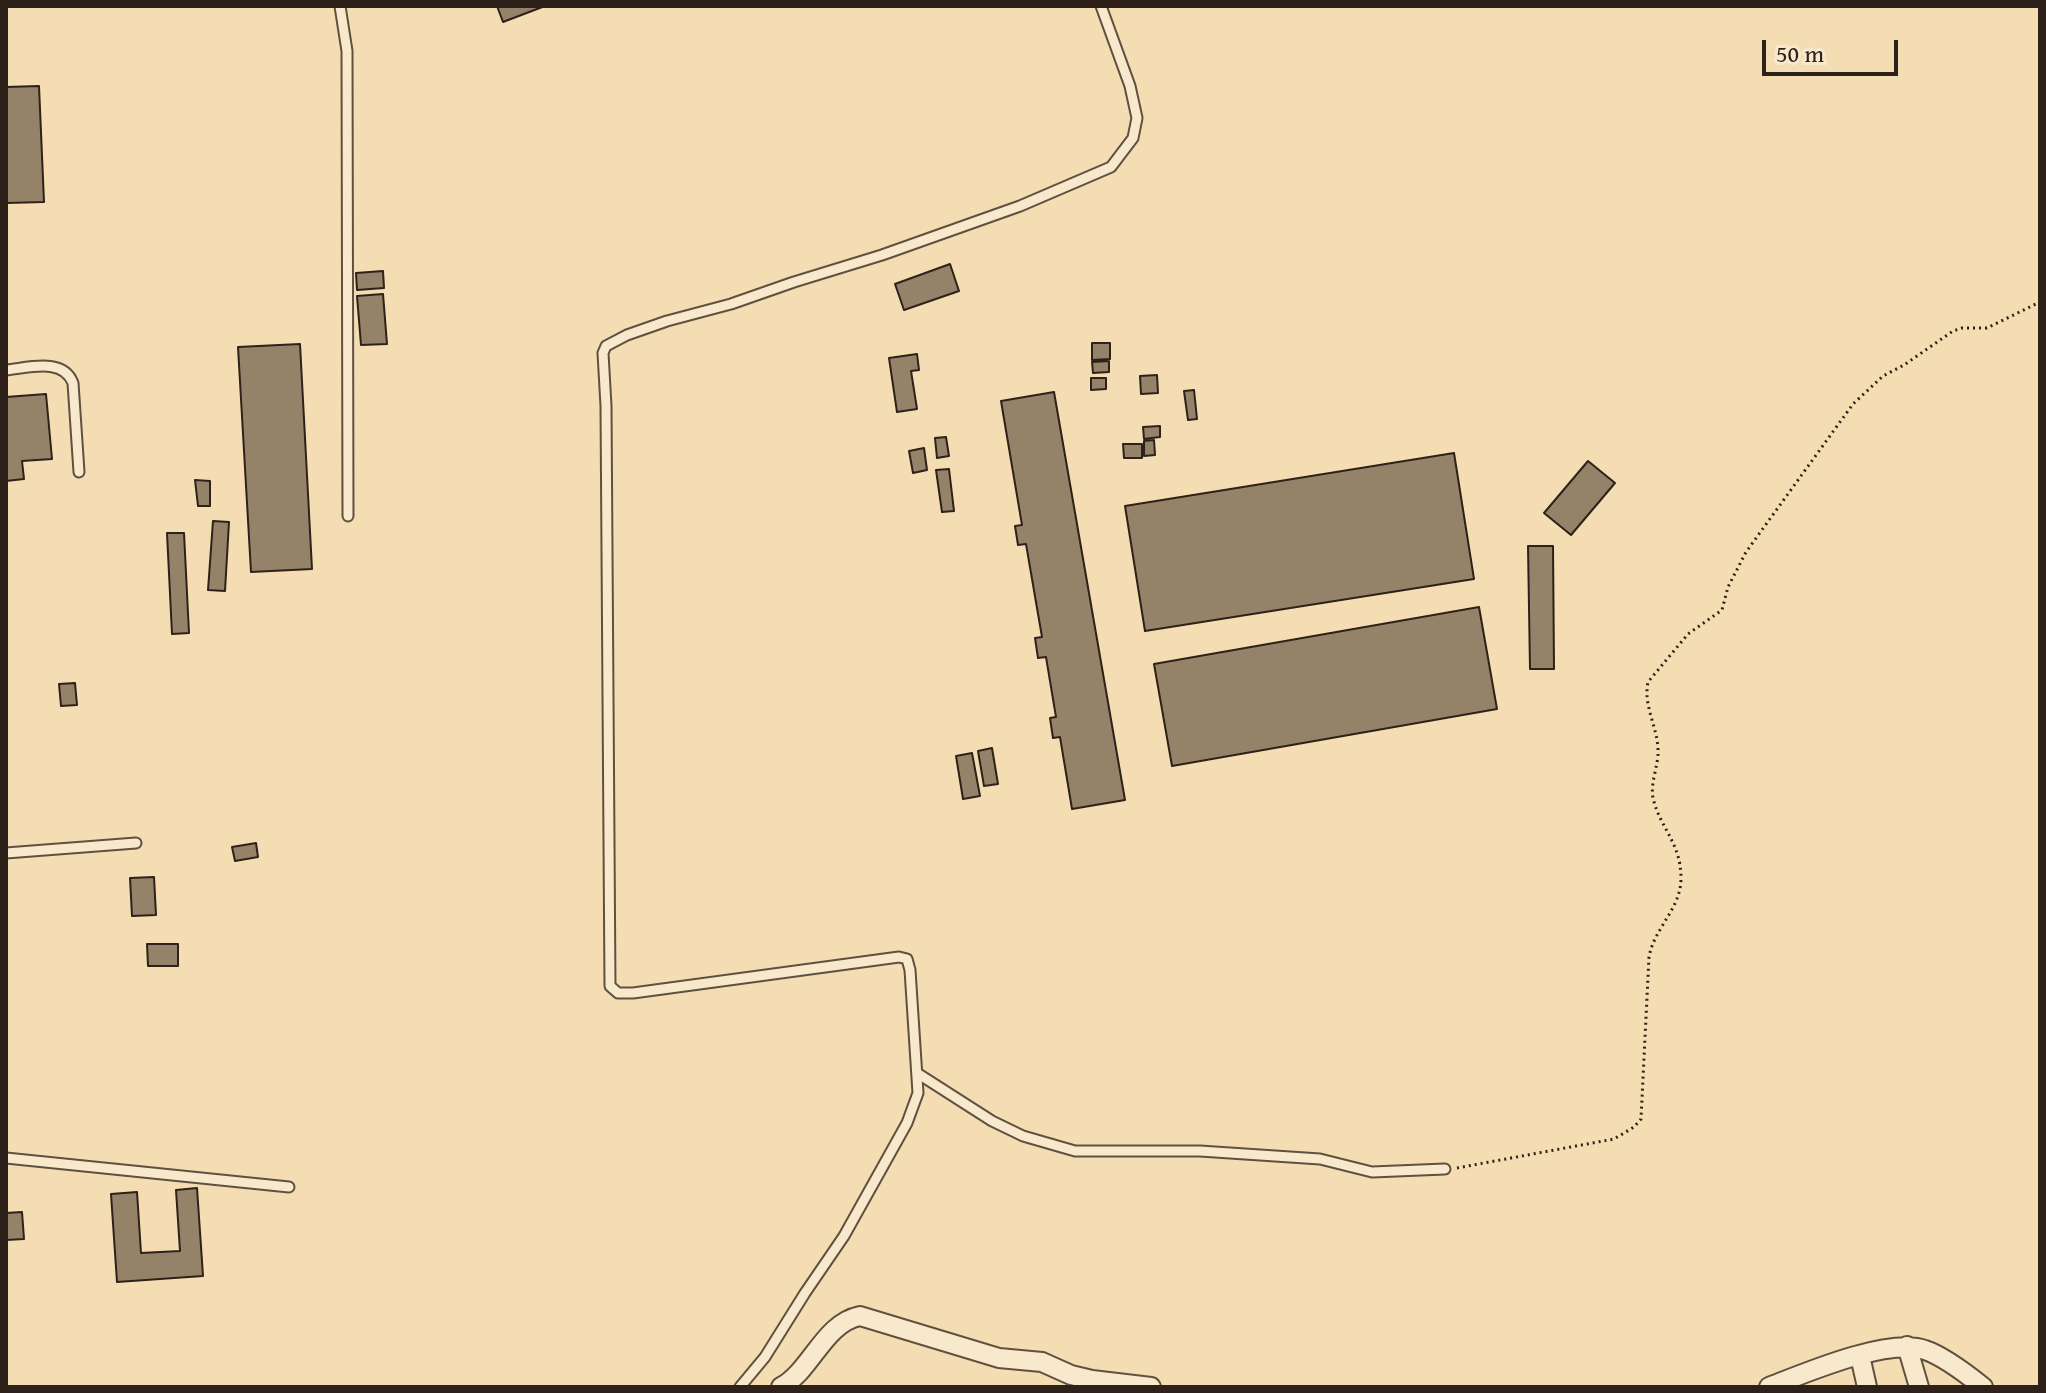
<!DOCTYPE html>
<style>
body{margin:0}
#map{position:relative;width:2046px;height:1393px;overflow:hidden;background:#f4ddb2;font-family:"Gentium Book Plus",serif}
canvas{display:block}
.frame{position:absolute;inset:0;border:8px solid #2e211a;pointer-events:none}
.scale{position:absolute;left:1762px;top:40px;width:136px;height:36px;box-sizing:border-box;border:4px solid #2e211a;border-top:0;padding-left:10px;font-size:24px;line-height:28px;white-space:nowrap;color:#2e211a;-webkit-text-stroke:6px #f8e9cd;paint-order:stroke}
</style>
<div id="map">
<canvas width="2046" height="1393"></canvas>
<div class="frame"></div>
<div class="scale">50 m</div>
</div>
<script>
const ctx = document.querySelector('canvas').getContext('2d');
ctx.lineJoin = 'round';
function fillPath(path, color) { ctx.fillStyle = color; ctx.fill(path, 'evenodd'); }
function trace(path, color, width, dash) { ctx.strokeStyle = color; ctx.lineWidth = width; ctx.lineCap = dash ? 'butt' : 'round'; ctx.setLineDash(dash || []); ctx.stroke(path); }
const building = new Path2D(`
 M 497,6 L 545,6 L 503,22 Z
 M 39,86 L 44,202 L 6,203 L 6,87 Z
 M 950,264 L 959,291 L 904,310 L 895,284 Z
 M 383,271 L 384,288 L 357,290 L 356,273 Z
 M 383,294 L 387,344 L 361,345 L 357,296 Z
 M 1092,343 L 1110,343 L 1110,359 L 1092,360 Z
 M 300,344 L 312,569 L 251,572 L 238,347 Z
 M 917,354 L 919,370 L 911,371 L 917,409 L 897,412 L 889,358 Z
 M 1109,361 L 1109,372 L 1093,373 L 1092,362 Z
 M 1157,375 L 1158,393 L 1141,394 L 1140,376 Z
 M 1091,378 L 1106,378 L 1106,389 L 1091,390 Z
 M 1194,390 L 1197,419 L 1188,420 L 1184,391 Z
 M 1054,392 L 1125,800 L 1072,809 L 1060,737 L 1053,738 L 1050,718 L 1056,717 L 1046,657 L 1038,658 L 1035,638 L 1042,637 L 1026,544 L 1018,545 L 1015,526 L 1022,525 L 1001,401 Z
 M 46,394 L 52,459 L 22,461 L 24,479 L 6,481 L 6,397 Z
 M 1160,426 L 1160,437 L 1144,439 L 1143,427 Z
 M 946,437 L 949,456 L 937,458 L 935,438 Z
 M 1154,440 L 1155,455 L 1144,456 L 1144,441 Z
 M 1123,444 L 1142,444 L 1142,458 L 1124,458 Z
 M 924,448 L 927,470 L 913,473 L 909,451 Z
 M 1454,453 L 1474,579 L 1145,631 L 1125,506 Z
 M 1588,461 L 1615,483 L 1571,535 L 1544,513 Z
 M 949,469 L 954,511 L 942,512 L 936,470 Z
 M 195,480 L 210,481 L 210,506 L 198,506 Z
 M 213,521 L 229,522 L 225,591 L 208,590 Z
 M 167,533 L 184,533 L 189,633 L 172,634 Z
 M 1528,546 L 1553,546 L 1554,669 L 1530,669 Z
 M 1479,607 L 1497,709 L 1172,766 L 1154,664 Z
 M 75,683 L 77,705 L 61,706 L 59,684 Z
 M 992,748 L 998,784 L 984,786 L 978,751 Z
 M 972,753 L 980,796 L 963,799 L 956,756 Z
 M 256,843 L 258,857 L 235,861 L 232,847 Z
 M 154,877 L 156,915 L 132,916 L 130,878 Z
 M 147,944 L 178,944 L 178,966 L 148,966 Z
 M 197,1188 L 203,1276 L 117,1282 L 111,1194 L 137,1192 L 141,1253 L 180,1251 L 176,1190 Z
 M 22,1212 L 24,1239 L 6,1240 L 6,1213 Z`);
fillPath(building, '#958369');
trace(building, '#2e211a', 2);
const lane = new Path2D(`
 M 340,6 L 347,51 L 348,516
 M 6,370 C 28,368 63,357 73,383 L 79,472
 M 6,853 L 136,843
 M 917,1073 L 992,1121 L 1023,1136 L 1075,1151 L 1200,1151 L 1320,1159 L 1372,1172 L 1445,1169
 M 6,1158 L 289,1187
 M 740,1387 L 765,1357 L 805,1293 L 844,1236 L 907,1123 L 918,1093 L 910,970 L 907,959 L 899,957 L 633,993 L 618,993 L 610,986 L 606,406 L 603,353 L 606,346 L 627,335 L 667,321 L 731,304 L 794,282 L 882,255 L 1020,206 L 1111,167 L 1133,138 L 1137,118 L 1130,86 L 1101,6`);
const street = new Path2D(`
 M 1907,1346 L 1919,1387
 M 1860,1356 L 1867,1387
 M 781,1387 C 811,1371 824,1323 860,1316 L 999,1358 L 1042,1362 L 1071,1375 L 1092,1380 L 1151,1387
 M 1769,1387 C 1805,1373 1889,1337 1925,1350 C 1943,1356 1968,1375 1983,1387`);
trace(lane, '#605040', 13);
trace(street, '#605040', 22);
trace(new Path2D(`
 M 1457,1168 L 1614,1139 L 1634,1127 L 1641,1119 L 1649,957 C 1654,928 1681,909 1681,878 C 1681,843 1660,828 1653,798 C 1650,782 1659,765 1658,749 C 1657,726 1643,705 1648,682 L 1688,634 L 1722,610 L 1728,587 L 1746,552 L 1853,404 L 1883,376 L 1904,365 L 1953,331 L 1962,328 L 1987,328 L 2040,302`), '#2e211a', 3, [2, 4]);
trace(lane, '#f8e9cd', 9);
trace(street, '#f8e9cd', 18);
</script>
